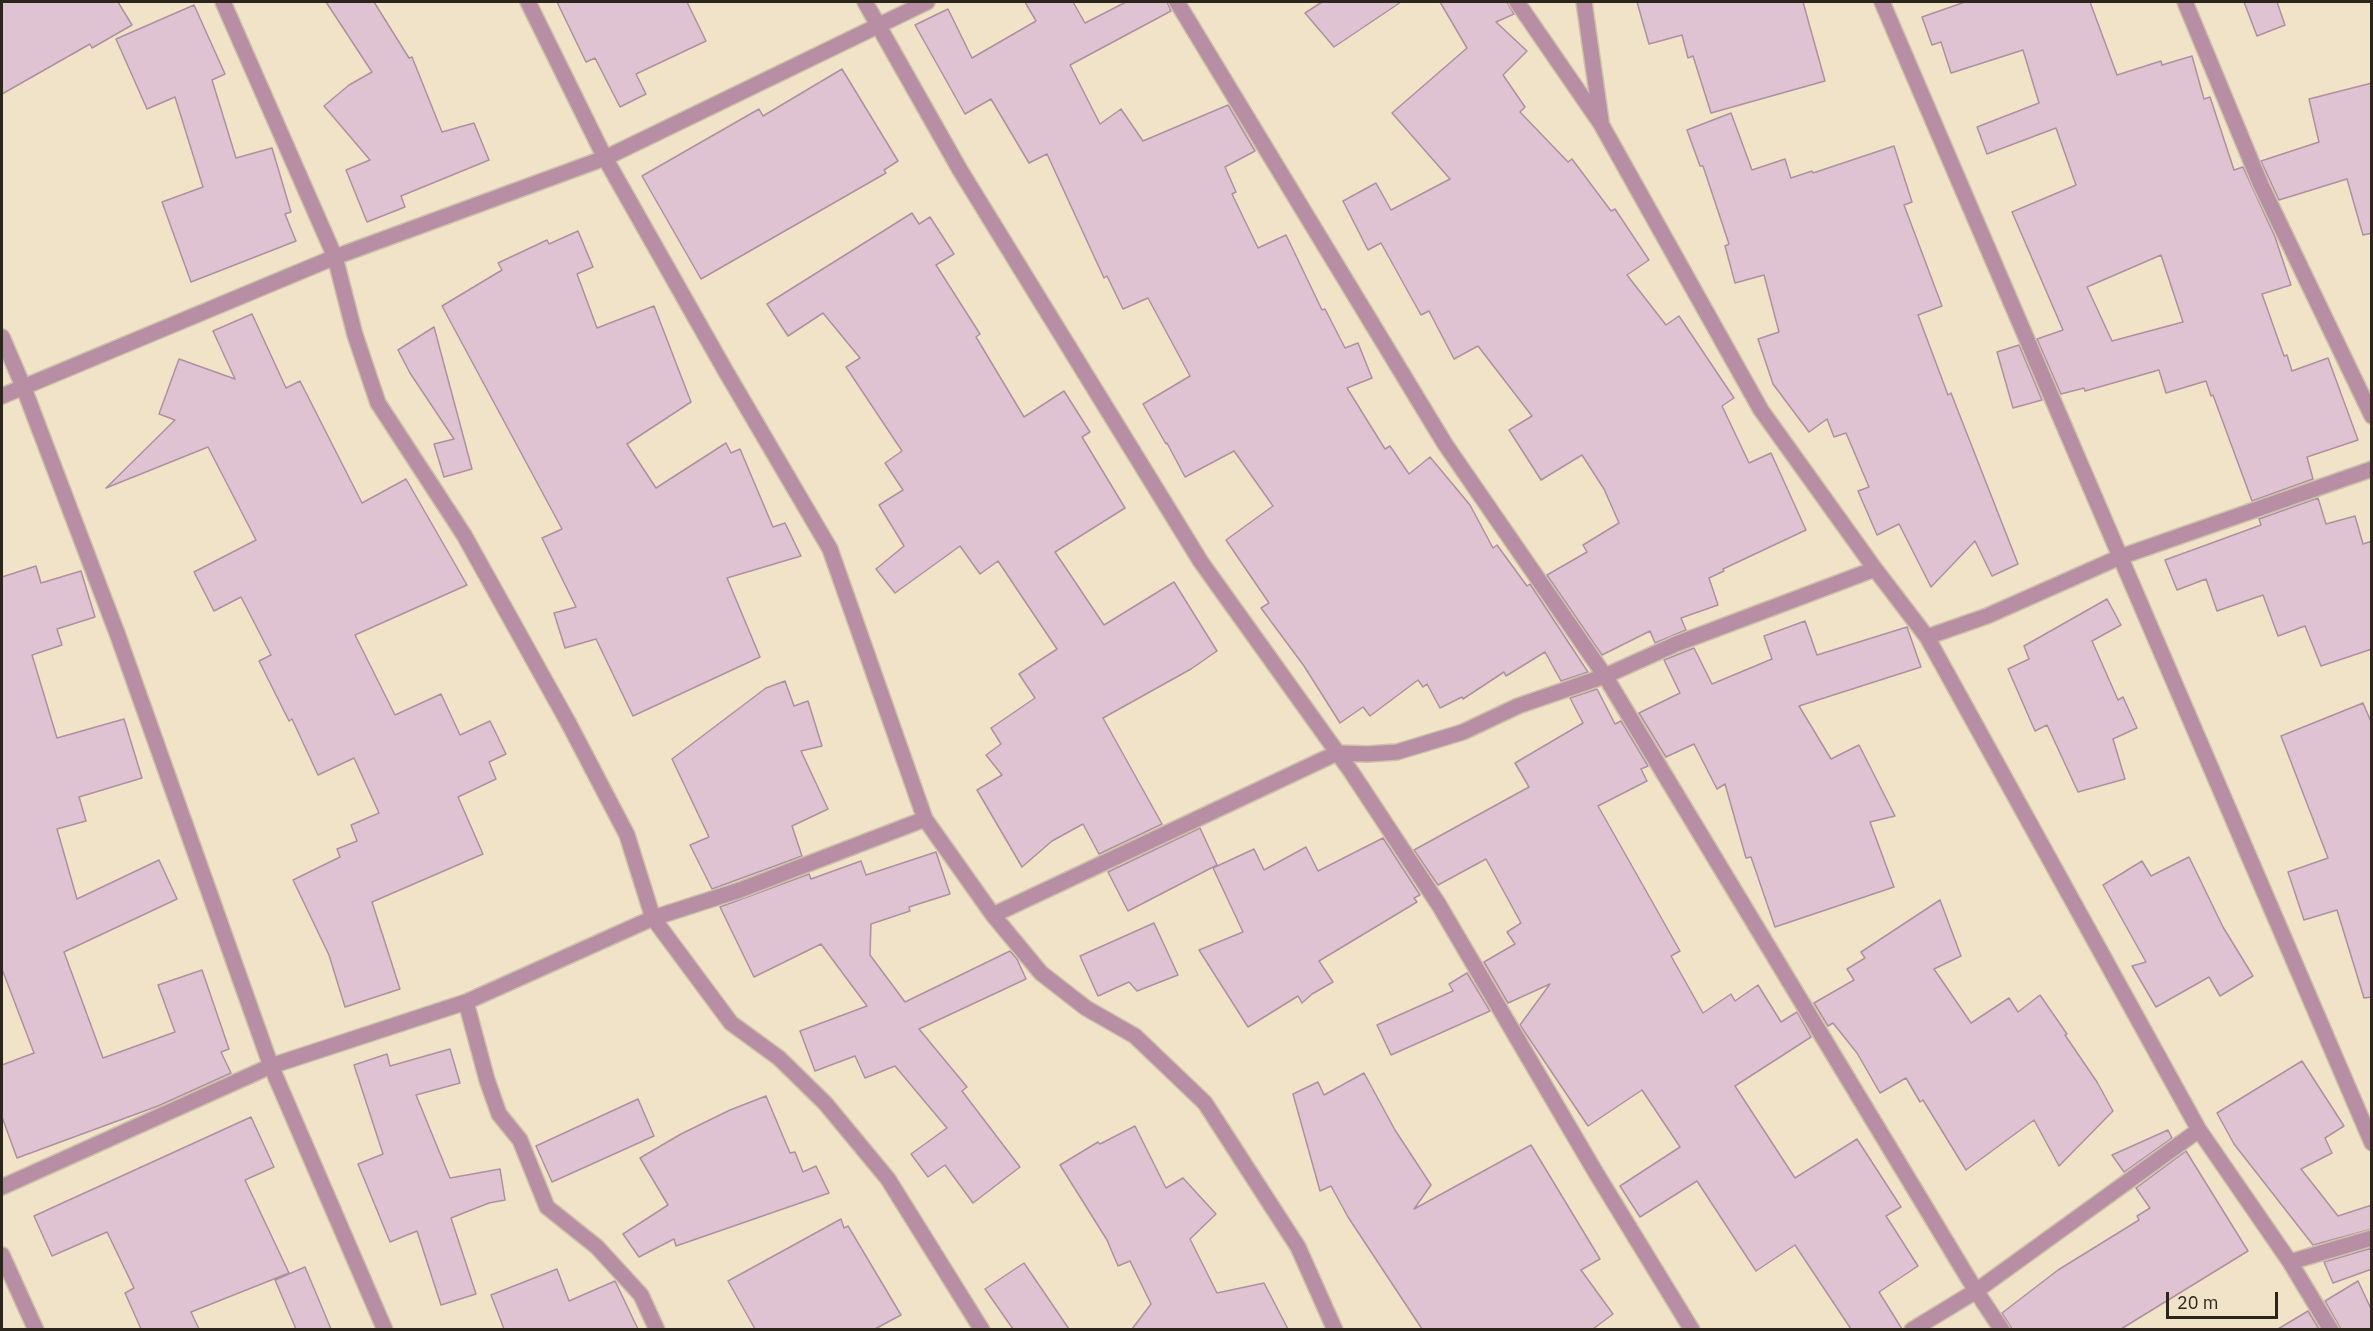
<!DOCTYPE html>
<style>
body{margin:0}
#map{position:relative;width:2373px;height:1331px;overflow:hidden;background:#f1e3c8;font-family:"IBM Plex Sans",sans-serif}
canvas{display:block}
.frame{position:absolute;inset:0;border:3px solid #2b251c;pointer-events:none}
.scale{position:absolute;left:2166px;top:1292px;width:112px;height:27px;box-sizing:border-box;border:3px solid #2b251c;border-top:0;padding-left:8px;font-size:18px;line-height:21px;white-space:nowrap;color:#2b251c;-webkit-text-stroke:4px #f1e3c8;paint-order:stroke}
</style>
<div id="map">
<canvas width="2373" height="1331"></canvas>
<div class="frame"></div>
<div class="scale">20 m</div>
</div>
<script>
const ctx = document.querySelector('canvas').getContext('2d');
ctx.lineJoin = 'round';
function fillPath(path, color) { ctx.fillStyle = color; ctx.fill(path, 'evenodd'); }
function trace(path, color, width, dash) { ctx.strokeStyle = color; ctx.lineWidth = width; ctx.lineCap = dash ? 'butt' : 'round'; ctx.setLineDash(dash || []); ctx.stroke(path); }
const building = new Path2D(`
 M 2,2 L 118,2 L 132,25 L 92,48 L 90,44 L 2,94 Z
 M 326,2 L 374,2 L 409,58 L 412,57 L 442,132 L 474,123 L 489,160 L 401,196 L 405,207 L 367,222 L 346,170 L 370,160 L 324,106 L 349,85 L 372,72 Z
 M 557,2 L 687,2 L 706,41 L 636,74 L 646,94 L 620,107 L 595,58 L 586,62 Z
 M 1025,2 L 1073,2 L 1085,23 L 1126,2 L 1167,2 L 1171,11 L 1070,65 L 1100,124 L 1121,109 L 1143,141 L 1228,105 L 1255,151 L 1225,167 L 1236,192 L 1232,194 L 1258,248 L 1286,235 L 1322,310 L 1325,309 L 1345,348 L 1358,343 L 1372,378 L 1347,388 L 1385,449 L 1390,446 L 1409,474 L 1430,457 L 1470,505 L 1493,548 L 1497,545 L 1527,586 L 1530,584 L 1588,672 L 1561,681 L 1545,652 L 1506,676 L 1504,672 L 1463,699 L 1462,697 L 1440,708 L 1427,684 L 1423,687 L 1418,680 L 1370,716 L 1363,707 L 1340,723 L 1304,666 L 1261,608 L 1269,603 L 1226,540 L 1273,506 L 1234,451 L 1185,477 L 1167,443 L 1166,444 L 1143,404 L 1190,376 L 1148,298 L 1123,309 L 1107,276 L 1104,278 L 1047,154 L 1029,163 L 991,99 L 965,114 L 915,25 L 948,9 L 972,58 L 1036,21 Z
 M 1322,2 L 1401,2 L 1334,47 L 1305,13 Z
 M 1440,2 L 1507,2 L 1514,14 L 1496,22 L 1527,51 L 1503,75 L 1525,107 L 1520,112 L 1568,162 L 1572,159 L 1611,211 L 1615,209 L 1649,260 L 1627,275 L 1666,325 L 1679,316 L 1734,398 L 1722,406 L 1749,463 L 1771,453 L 1806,530 L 1723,569 L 1724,571 L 1709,578 L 1718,605 L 1681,618 L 1686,630 L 1655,643 L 1650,631 L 1602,655 L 1547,575 L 1587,552 L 1583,545 L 1619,523 L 1604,489 L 1582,455 L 1541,480 L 1509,430 L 1532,416 L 1478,346 L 1454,359 L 1429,311 L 1421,315 L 1381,243 L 1368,250 L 1343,201 L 1376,183 L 1391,210 L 1450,179 L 1392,113 L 1467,48 Z
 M 1637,2 L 1803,2 L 1825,81 L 1711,113 L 1693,56 L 1688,58 L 1682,35 L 1649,44 Z
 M 1965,2 L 2090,2 L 2117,75 L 2161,61 L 2162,65 L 2192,56 L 2204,99 L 2210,97 L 2234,170 L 2243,167 L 2275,237 L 2291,285 L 2262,294 L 2284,356 L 2287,355 L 2292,371 L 2328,358 L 2358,440 L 2307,457 L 2313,479 L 2252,501 L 2213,395 L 2211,396 L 2206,381 L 2166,393 L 2159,370 L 2085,391 L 2084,388 L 2061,394 L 2037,339 L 2063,330 L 2012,212 L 2076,185 L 2056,128 L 1987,154 L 1977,127 L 2039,103 L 2023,50 L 1951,73 L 1941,42 L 1932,45 L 1922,17 ZM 2161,255 L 2183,322 L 2112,341 L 2087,287 Z
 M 2244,2 L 2277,2 L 2285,25 L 2257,36 Z
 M 194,5 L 225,74 L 212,80 L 236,158 L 272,148 L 291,212 L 285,214 L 296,241 L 191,282 L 162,202 L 203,187 L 175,97 L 147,109 L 116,39 Z
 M 842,69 L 898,161 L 884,170 L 886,173 L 701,279 L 642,176 L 759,109 L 763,116 Z
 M 2372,83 L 2372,233 L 2363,235 L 2347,179 L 2279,200 L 2261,161 L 2319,142 L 2309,99 Z
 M 1731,113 L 1752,170 L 1785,159 L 1791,178 L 1812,171 L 1813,173 L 1894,146 L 1912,202 L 1904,205 L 1942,306 L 1918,315 L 1948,395 L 1951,393 L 2018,564 L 1992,576 L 1975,541 L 1931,587 L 1899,524 L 1877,535 L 1858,491 L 1869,487 L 1846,433 L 1834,437 L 1827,419 L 1809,432 L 1773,384 L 1758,339 L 1779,332 L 1764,275 L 1735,283 L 1725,246 L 1729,244 L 1703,166 L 1700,166 L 1687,130 Z
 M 912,213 L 919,224 L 930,217 L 954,254 L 936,265 L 980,334 L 976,337 L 1024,417 L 1064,391 L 1090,432 L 1082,437 L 1125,508 L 1055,552 L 1104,625 L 1174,582 L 1217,651 L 1191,669 L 1103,718 L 1162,824 L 1099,854 L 1083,824 L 1052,841 L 1022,867 L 977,790 L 1002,775 L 986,755 L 1001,744 L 991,728 L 1035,698 L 1019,674 L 1057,649 L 998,561 L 980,574 L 960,546 L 895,593 L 876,569 L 904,546 L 879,505 L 903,490 L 885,463 L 902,451 L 846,367 L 860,358 L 823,313 L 788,336 L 767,304 Z
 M 578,231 L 593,267 L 577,274 L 597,328 L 654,306 L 691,402 L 627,444 L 656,488 L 726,443 L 731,453 L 740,449 L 773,527 L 785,523 L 801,556 L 727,578 L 760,657 L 633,716 L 596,639 L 565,648 L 554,613 L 576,607 L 542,538 L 562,529 L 442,306 L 502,270 L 498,263 L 547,240 L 549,244 Z
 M 252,314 L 286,388 L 300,381 L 362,503 L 406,479 L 467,585 L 355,635 L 395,715 L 441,694 L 460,735 L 490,721 L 506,754 L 489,762 L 496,779 L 458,797 L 483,854 L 372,902 L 400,989 L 345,1007 L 329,955 L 293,880 L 340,857 L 337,849 L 357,841 L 351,825 L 379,813 L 354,758 L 318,775 L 292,719 L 289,721 L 259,661 L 271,655 L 241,597 L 214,611 L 194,572 L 256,540 L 208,447 L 106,488 L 175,420 L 159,414 L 179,359 L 235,379 L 213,331 Z
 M 434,327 L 472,469 L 444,477 L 434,444 L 454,439 L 410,373 L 398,350 Z
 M 2019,345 L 2042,400 L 2013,408 L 1997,352 Z
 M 2318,498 L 2326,524 L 2355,516 L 2363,544 L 2372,541 L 2372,649 L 2321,666 L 2305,626 L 2278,636 L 2263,595 L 2217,611 L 2206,579 L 2177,590 L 2165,560 L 2261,525 L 2259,519 Z
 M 36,566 L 41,583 L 81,571 L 95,617 L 57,629 L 62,645 L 32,655 L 57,738 L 124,719 L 142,778 L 79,797 L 86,821 L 57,829 L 77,899 L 159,860 L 177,899 L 64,952 L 103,1058 L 175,1032 L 158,985 L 202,970 L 229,1049 L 221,1052 L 231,1073 L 158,1106 L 17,1158 L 2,1117 L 2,1065 L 34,1053 L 2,969 L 2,577 Z
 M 2107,599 L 2121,625 L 2092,641 L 2118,700 L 2123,697 L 2137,728 L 2113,739 L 2125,779 L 2078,792 L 2047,725 L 2035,731 L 2008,669 L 2029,659 L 2024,646 Z
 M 1805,621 L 1817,655 L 1907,627 L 1921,667 L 1799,706 L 1831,759 L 1859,745 L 1895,816 L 1870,822 L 1894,887 L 1775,927 L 1751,857 L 1746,858 L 1725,784 L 1717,789 L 1694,744 L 1666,757 L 1639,713 L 1680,693 L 1664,660 L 1694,648 L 1712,684 L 1772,659 L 1764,636 Z
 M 785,681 L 794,706 L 808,701 L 822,746 L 801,751 L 828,809 L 792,826 L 802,856 L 712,889 L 690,845 L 709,837 L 672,759 L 766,688 Z
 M 1597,689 L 1615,724 L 1621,721 L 1648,766 L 1641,769 L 1647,781 L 1598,806 L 1680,951 L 1671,956 L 1703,1013 L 1731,994 L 1735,1001 L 1758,985 L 1781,1022 L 1797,1012 L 1811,1037 L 1735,1086 L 1795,1178 L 1857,1139 L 1901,1207 L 1886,1216 L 1918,1266 L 1879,1292 L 1902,1329 L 1851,1329 L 1795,1245 L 1756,1271 L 1697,1181 L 1640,1217 L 1620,1186 L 1680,1147 L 1642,1090 L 1588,1126 L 1520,1025 L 1550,984 L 1508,1003 L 1484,962 L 1515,944 L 1507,932 L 1521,923 L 1486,859 L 1438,885 L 1414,850 L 1529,787 L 1515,763 L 1583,723 L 1570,698 Z
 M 2363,703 L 2372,724 L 2372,997 L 2364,998 L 2337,910 L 2304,920 L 2288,872 L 2328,858 L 2281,736 Z
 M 1200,828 L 1217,865 L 1128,911 L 1108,872 Z
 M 1383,838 L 1420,895 L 1414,898 L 1417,902 L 1319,961 L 1333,982 L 1312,994 L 1302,1003 L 1298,996 L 1248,1027 L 1199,950 L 1243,932 L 1213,868 L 1254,849 L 1264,870 L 1306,847 L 1318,871 Z
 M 936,852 L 950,894 L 909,907 L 910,911 L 871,924 L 870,955 L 905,1002 L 1010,951 L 1017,959 L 1026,979 L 919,1029 L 967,1087 L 962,1091 L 1020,1167 L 973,1203 L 945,1165 L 928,1177 L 911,1154 L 947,1128 L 895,1066 L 865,1078 L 855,1056 L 815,1071 L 800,1031 L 867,1006 L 821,944 L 754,977 L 720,907 L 809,874 L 811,879 L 861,861 L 866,875 Z
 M 2189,857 L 2223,927 L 2253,976 L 2220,996 L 2209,977 L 2156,1007 L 2132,966 L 2146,962 L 2103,885 L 2142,861 L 2151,876 Z
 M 1940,900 L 1961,956 L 1934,969 L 1971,1023 L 2009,998 L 2018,1012 L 2040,995 L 2067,1034 L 2065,1035 L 2097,1082 L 2113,1111 L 2059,1166 L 2034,1120 L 1966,1170 L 1923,1100 L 1920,1102 L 1906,1078 L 1880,1093 L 1857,1053 L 1833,1023 L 1828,1026 L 1814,1003 L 1854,980 L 1847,969 L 1865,958 L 1861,952 Z
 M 1154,923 L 1178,975 L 1137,991 L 1129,982 L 1098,996 L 1080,956 Z
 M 1467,973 L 1490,1011 L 1391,1055 L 1377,1025 L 1453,991 L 1449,984 Z
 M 450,1049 L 460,1083 L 416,1095 L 450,1178 L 500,1169 L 505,1200 L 489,1203 L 451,1218 L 476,1294 L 441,1305 L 417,1231 L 390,1242 L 358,1164 L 383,1154 L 354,1065 L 387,1054 L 390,1066 Z
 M 2302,1061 L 2344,1126 L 2325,1138 L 2332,1153 L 2301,1169 L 2338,1216 L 2372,1205 L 2372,1229 L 2313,1245 L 2234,1144 L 2217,1113 Z
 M 1364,1073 L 1395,1130 L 1431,1185 L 1414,1209 L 1531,1145 L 1600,1259 L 1581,1270 L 1613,1314 L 1593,1329 L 1422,1329 L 1348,1217 L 1331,1186 L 1320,1191 L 1293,1094 L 1318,1082 L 1324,1095 Z
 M 766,1096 L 790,1153 L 795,1152 L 803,1172 L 816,1166 L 829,1193 L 676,1246 L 674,1239 L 639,1257 L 623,1234 L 668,1205 L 640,1158 L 681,1134 L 730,1110 Z
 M 638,1099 L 654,1136 L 552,1182 L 536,1146 Z
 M 251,1117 L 274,1167 L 245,1180 L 289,1273 L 191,1312 L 199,1329 L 141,1329 L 125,1293 L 134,1288 L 107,1232 L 52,1256 L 34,1216 Z
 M 1135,1126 L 1166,1188 L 1183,1178 L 1216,1214 L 1190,1239 L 1217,1293 L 1264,1283 L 1288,1329 L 1132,1329 L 1151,1304 L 1130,1261 L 1118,1266 L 1107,1240 L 1060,1165 L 1098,1142 L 1100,1144 Z
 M 2168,1130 L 2172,1138 L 2124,1172 L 2112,1155 Z
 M 2186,1151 L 2248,1251 L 2121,1329 L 2012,1329 L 2002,1313 L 2058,1270 L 2139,1220 L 2137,1216 L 2150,1208 L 2136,1188 Z
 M 841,1219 L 844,1228 L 848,1226 L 901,1315 L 875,1329 L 755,1329 L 728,1281 Z
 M 2372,1248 L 2372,1269 L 2333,1283 L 2324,1262 Z
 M 1024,1263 L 1069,1329 L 1013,1329 L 985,1289 Z
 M 305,1267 L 331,1329 L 296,1329 L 275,1280 Z
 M 557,1269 L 569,1301 L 615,1281 L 638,1329 L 504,1329 L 491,1295 Z
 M 2358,1281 L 2372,1311 L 2372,1329 L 2341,1329 L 2325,1301 Z
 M 2308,1311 L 2319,1329 L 2278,1329 Z`);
fillPath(building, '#e0c3d2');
trace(building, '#ad91a0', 1.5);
const minor = new Path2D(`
 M 223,2 L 335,257 L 355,335 L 378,403 L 464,535 L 568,722 L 627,835 L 653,918 L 731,1023 L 779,1058 L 825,1103 L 888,1179 L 982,1330
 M 528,2 L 605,158 L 725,370 L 830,549 L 925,819 L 993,915 L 1041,973 L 1086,1008 L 1135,1036 L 1205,1103 L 1298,1247 L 1335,1330
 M 865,2 L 960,170 L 1201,562 L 1352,773 L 1439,905 L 1596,1173 L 1692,1330
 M 1177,2 L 1445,444 L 1605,676 L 1976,1291 L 2002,1330
 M 1517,2 L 1601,124 L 1761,410 L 1875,569
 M 1584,2 L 1601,121
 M 1882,2 L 2372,1143
 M 2185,2 L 2261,185 L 2372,416
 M 2,337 L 23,386 L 117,633 L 271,1066 L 385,1330
 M 2,396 L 335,257 L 605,158 L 927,2
 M 1927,637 L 2199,1130 L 2290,1262 L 2331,1330
 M 993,915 L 1337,753 L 1368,754 L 1397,752 L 1463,732 L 1518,706 L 1605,676 L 1676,644 L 1875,569 L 1927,637 L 1987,616 L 2120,557 L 2372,469
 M 466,1002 L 487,1080 L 499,1114 L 520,1140 L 547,1207 L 597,1247 L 641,1295 L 657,1330
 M 2,1187 L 271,1066 L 466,1002 L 653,918 L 740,890 L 925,819
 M 2,1255 L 36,1330
 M 2290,1262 L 2372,1238
 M 1912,1330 L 1976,1291 L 2199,1130`);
trace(minor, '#cdc1a9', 18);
trace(minor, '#b78ea4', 15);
</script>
